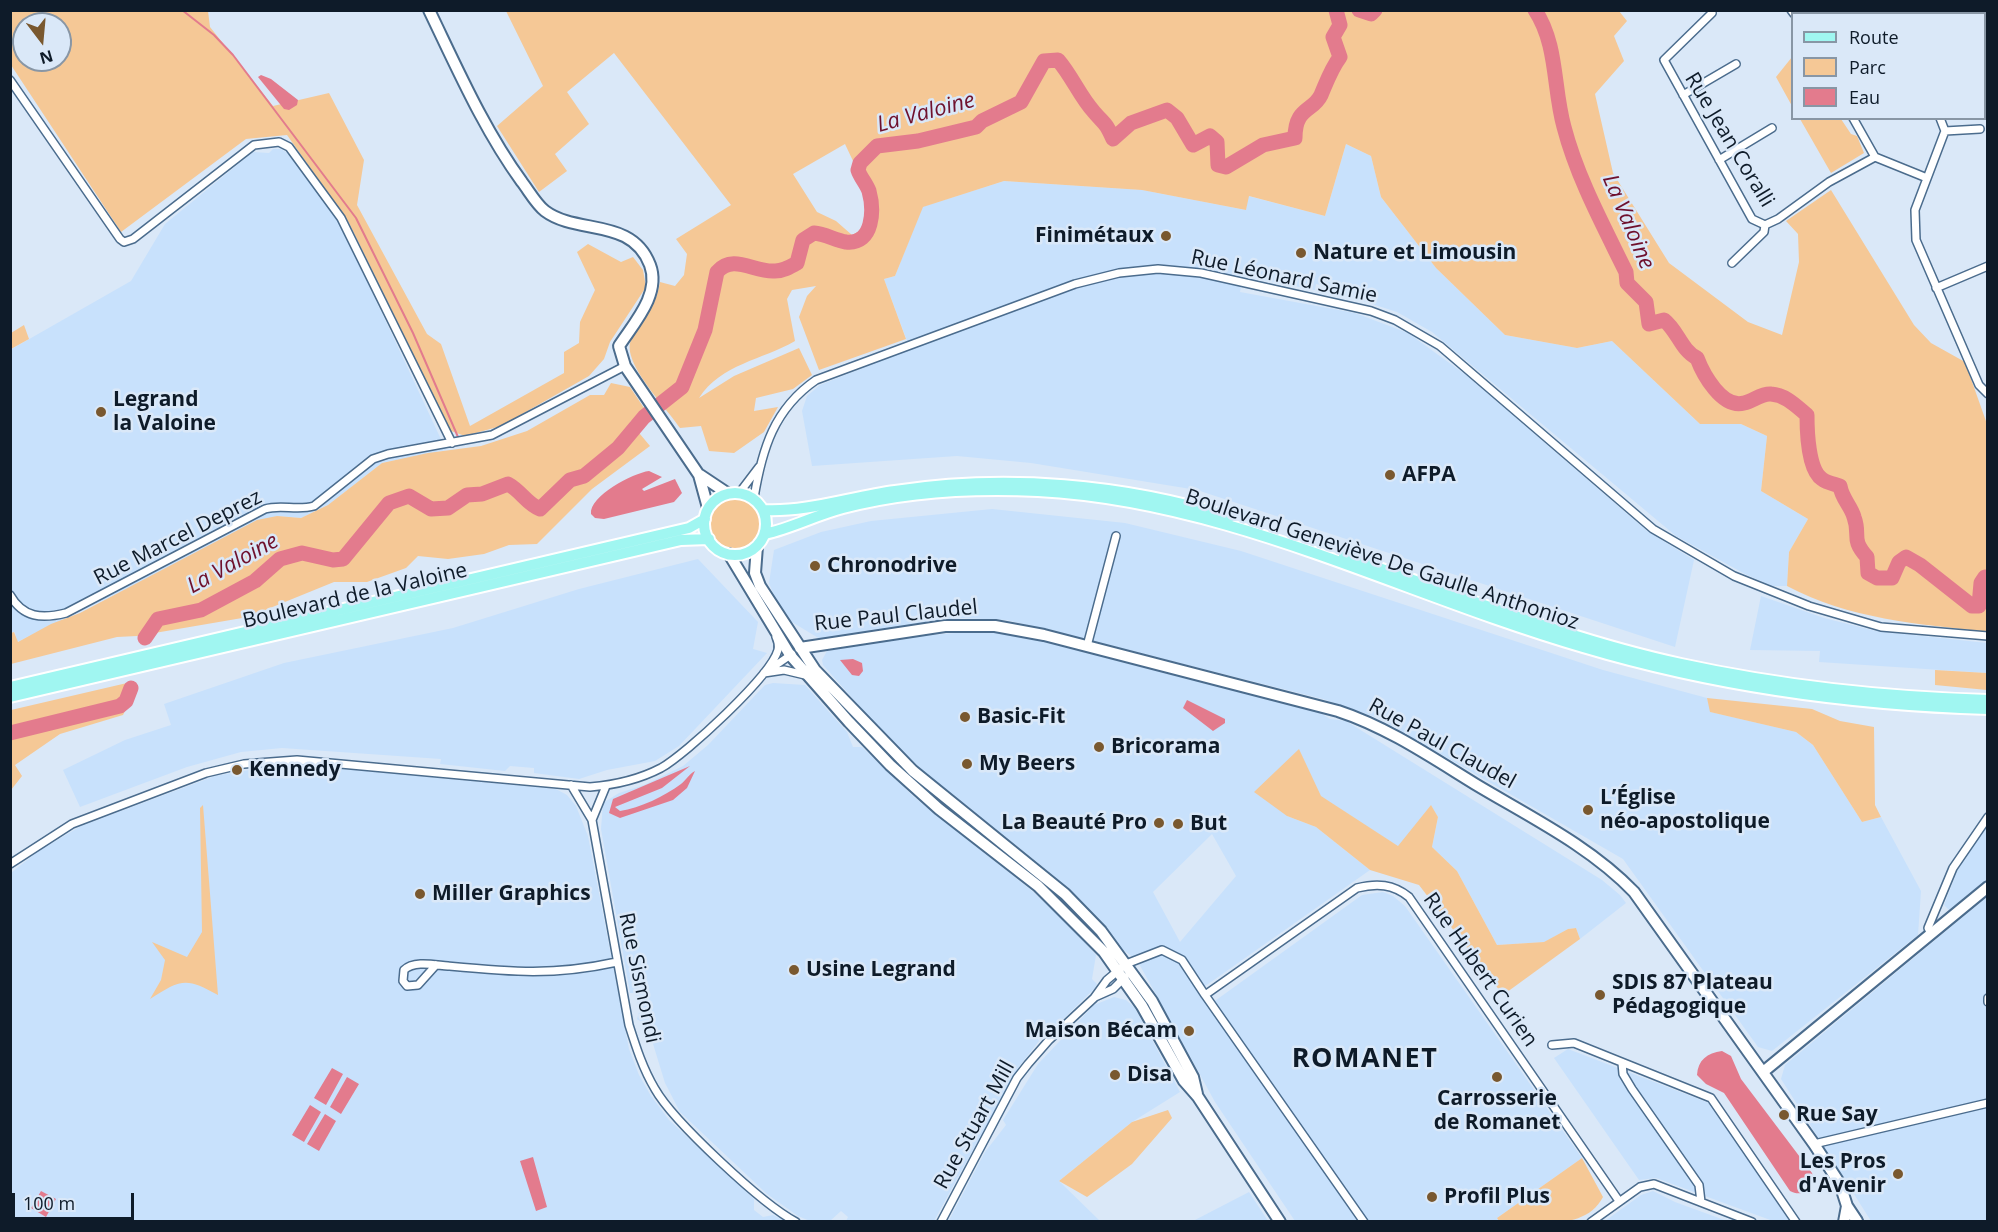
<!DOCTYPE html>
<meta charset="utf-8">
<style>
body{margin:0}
#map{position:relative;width:1998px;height:1232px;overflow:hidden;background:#dae8f8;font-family:"Open Sans",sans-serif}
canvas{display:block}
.frame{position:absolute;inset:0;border:12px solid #0e1b29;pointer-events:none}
.legend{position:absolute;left:1791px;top:12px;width:195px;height:108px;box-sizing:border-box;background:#dae8f8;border:2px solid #8896a5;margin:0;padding:8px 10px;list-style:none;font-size:18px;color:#0e1b29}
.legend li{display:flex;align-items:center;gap:12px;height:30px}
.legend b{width:30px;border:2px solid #8896a5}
.north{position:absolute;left:12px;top:12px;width:60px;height:60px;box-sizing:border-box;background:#dae8f8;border:2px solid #8896a5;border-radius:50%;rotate:164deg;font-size:16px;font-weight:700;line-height:24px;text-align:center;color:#0e1b29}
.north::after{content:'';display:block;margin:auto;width:21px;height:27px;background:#79582f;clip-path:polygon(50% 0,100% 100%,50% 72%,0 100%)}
.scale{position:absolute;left:12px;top:1193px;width:122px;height:27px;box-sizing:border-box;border:3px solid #0e1b29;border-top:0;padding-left:8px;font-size:18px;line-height:21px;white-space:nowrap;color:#0e1b29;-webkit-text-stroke:4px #dae8f8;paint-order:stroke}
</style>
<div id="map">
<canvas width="1998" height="1232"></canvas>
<div class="frame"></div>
<ul class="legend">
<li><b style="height:8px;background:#a0f6f1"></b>Route</li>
<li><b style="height:16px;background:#f5c896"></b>Parc</li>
<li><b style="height:16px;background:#e37b8d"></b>Eau</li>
</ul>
<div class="north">N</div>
<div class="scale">100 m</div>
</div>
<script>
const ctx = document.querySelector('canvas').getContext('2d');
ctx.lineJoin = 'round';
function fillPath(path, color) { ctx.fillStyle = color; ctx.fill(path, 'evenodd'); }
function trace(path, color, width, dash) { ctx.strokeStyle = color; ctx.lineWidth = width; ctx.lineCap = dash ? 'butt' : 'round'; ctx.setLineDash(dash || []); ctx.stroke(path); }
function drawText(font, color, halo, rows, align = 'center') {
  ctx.font = font + ' "Open Sans",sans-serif'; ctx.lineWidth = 5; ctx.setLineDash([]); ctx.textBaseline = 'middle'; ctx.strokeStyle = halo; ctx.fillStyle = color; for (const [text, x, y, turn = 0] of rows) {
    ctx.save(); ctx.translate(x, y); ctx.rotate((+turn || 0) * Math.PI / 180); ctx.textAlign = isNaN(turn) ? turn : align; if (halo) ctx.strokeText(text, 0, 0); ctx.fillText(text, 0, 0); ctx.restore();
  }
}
fillPath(new Path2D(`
 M 1346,144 L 1371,156 L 1381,197 L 1436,268 L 1505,335 L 1577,348 L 1612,341 L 1700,424 L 1741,424 L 1767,436 L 1761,491 L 1808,519 L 1789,552 L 1787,586 L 1772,586 L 1745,574 L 1676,536 L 1432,332 L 1397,312 L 1344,295 L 1343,290 L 1316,284 L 1315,290 L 1243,276 L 1240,292 L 1355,313 L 1408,333 L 1466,375 L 1647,531 L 1694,560 L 1675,647 L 1197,490 L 1031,463 L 957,456 L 812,466 L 802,411 L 807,396 L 820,385 L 910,349 L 884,279 L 895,276 L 922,207 L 1004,181 L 1142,190 L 1246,210 L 1248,196 L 1325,216 Z
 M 273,149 L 281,149 L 289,154 L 338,219 L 446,450 L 382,463 L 328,505 L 301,518 L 277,516 L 17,642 L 15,632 L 10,633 L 10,350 L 131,281 L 165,224 L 253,152 L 269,153 Z
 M 992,509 L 1125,523 L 1241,551 L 1603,670 L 1707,698 L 1711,712 L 1796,732 L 1813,745 L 1862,822 L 1881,817 L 1921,891 L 1918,935 L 1772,1051 L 1758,1047 L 1623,859 L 1378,718 L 1323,699 L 1007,620 L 962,618 L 820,639 L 782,616 L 769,583 L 774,550 L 821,532 L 871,521 Z
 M 698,559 L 758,622 L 753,649 L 767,653 L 679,746 L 655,761 L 607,770 L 579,779 L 534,773 L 534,768 L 510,766 L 505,771 L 440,764 L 441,759 L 282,748 L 241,752 L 187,767 L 80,807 L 63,770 L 125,740 L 171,725 L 164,704 L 284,663 L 453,628 L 579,589 Z
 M 1761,596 L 1824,618 L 1876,631 L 1987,643 L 1987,673 L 1819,662 L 1820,651 L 1750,650 Z
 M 967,632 L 1011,633 L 1319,712 L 1330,719 L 1346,721 L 1602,880 L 1620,895 L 1626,903 L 1580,939 L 1576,928 L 1568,929 L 1545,942 L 1497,945 L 1457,871 L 1432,847 L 1438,817 L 1431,806 L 1399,847 L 1320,796 L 1299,750 L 1287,816 L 1316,827 L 1370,870 L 1201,989 L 1212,1003 L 1362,895 L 1383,892 L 1393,896 L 1405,906 L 1582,1158 L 1497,1218 L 1499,1221 L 1295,1221 L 1215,1102 L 1137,960 L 1115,944 L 1065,886 L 1048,871 L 922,770 L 887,737 L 823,665 L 822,660 L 827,651 L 908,637 ZM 1212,834 L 1236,876 L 1180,942 L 1153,892 Z
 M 773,683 L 805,685 L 847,732 L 853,747 L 862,747 L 914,797 L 1031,890 L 1068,924 L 1096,955 L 1092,979 L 1097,984 L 1095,988 L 1052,1030 L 1046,1026 L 1037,1036 L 1039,1041 L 1018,1068 L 934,1221 L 846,1221 L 848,1217 L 841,1211 L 830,1221 L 810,1221 L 798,1216 L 767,1194 L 680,1112 L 665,1083 L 650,1034 L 653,1030 L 637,1019 L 639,1012 L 635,993 L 630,993 L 601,829 L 603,803 L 619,793 L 644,785 L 683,766 L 708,745 L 765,685 Z
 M 302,765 L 556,789 L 567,795 L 576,806 L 588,836 L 629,1049 L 639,1075 L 651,1096 L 669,1120 L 754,1199 L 754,1210 L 763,1217 L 773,1215 L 785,1221 L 11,1222 L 11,873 L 37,852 L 81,826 L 215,776 L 249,770 Z
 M 1987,827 L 1987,879 L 1949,910 L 1944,905 L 1960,864 Z
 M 1987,897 L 1987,1221 L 1871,1221 L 1781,1079 L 1785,1065 Z
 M 1114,997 L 1126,1000 L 1135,1008 L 1180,1092 L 1132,1122 L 1059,1181 L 1100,1221 L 948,1222 L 985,1152 L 1006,1125 L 1003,1120 L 1038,1064 L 1094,1005 Z
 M 1568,1049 L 1709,1103 L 1790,1219 L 1787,1221 L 1773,1221 L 1656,1178 L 1639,1180 L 1554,1058 Z
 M 1653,1191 L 1675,1202 L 1727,1221 L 1605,1221 L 1641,1195 Z
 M 1249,1192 L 1268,1221 L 1193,1221 Z`), '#c8e1fc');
fillPath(new Path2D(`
 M 10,11 L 208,11 L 210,27 L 273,106 L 329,93 L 364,160 L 357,205 L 427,334 L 441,344 L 470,426 L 564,373 L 564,352 L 579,343 L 580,322 L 595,290 L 577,252 L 588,244 L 621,262 L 633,257 L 643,270 L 646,287 L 610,342 L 604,359 L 589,376 L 501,426 L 465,436 L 451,431 L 349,223 L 287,135 L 246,139 L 121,232 L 11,65 ZM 24,24 L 60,24 L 60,60 L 24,60 Z
 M 506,11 L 1619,11 L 1627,21 L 1614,36 L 1624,61 L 1595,94 L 1613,173 L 1669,263 L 1748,322 L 1782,335 L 1799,262 L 1798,234 L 1786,221 L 1831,190 L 1914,325 L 1931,343 L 1965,362 L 1987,424 L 1987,632 C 1919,624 1848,619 1787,586 L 1789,552 L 1808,519 L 1761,491 L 1767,436 L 1741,424 L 1700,424 L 1612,341 L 1577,348 L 1505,335 L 1436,268 L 1381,197 L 1371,156 L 1346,144 L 1325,216 L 1249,196 L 1246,210 L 1142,190 L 1004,181 L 923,207 L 895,276 L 884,279 L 906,339 L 819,370 L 799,317 L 807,296 L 816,286 L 792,290 L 787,299 L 795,341 C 762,360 721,364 699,398 L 734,376 L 799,348 L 812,375 L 793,389 L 756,398 L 754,411 L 778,407 L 764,432 L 734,453 L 709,451 L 701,426 L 680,428 C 668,409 621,363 631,340 C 641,317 655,312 660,282 L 675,286 L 684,275 L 687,254 L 676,239 L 731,205 L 614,53 L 567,92 L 589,124 L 555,154 L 567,171 L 539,192 L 497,126 L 543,86 ZM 845,144 L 878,214 L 863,229 L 852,235 L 836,221 L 817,212 L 793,174 Z
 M 1792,57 L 1792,106 L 1776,77 Z
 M 1800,119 L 1841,119 L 1851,134 L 1857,136 L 1864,153 L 1831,173 Z
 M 24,325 L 29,339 L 11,349 L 11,333 Z
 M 611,383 L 630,387 L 646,411 L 630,422 L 650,446 L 592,489 L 537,544 L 509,545 L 484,554 L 448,559 L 418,556 L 406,568 L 367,582 L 334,582 L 248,617 L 137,636 L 117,637 L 11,664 L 11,633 L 14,632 L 18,642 L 51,624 L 80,613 L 257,520 L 277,516 L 301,518 L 328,505 L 382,463 L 428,453 L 481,446 L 527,431 L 590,395 L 604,395 Z
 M710 523a26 26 0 1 1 52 0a26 26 0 1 1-52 0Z
 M 1935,670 L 1987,673 L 1987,690 L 1935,685 Z
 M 127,683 L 135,691 L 123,715 L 60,734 L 15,765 L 22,776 L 11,790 L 11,710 Z
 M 1707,698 L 1812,709 L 1840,721 L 1874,727 L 1875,805 L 1881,817 L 1862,822 L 1813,745 L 1796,732 L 1710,712 Z
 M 1299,749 L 1321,796 L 1398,846 L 1431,805 L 1438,817 L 1432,847 L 1457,871 L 1497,945 L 1544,942 L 1568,929 L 1576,928 L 1580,939 L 1503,995 L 1419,885 L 1370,870 L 1316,827 L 1287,816 L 1254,792 Z
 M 203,805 L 218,995 C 186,977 181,979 150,999 L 161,980 L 165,960 L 152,942 L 187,957 L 202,932 L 200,808 Z
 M 1168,1110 L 1172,1118 L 1132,1164 L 1087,1197 L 1059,1181 L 1132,1122 Z
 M 1582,1158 L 1603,1197 C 1585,1232 1533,1222 1499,1221 L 1497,1218 Z`), '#f5c896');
fillPath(new Path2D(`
 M 261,75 L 271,79 L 298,100 L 297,105 L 289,110 L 284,109 L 258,77 Z
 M 649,471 L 662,477 L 642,489 L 644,491 L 675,479 L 682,493 L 674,502 L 604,519 L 595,518 L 591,514 C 589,496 633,473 649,471 Z
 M 853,659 L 862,663 L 863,671 L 859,676 L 852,675 L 840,660 Z
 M 1187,700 L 1225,719 L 1225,723 L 1213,731 L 1183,708 Z
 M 690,766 L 662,788 L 615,807 L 620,811 C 640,808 665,796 681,784 C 686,780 689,774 695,771 L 687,788 L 673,800 L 620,818 L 609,813 L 613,799 Z
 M 1722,1051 L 1731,1056 L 1741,1079 L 1812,1173 L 1814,1180 C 1810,1191 1801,1197 1790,1191 L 1724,1093 L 1706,1084 L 1697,1075 C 1698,1060 1707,1053 1722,1051 Z
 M 332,1068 L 343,1074 L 326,1105 L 314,1098 Z
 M 347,1077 L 359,1084 L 341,1114 L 330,1107 Z
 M 310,1105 L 321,1112 L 304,1142 L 292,1135 Z
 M 325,1114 L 336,1121 L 319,1151 L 307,1144 Z
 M 533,1157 L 547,1207 L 536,1211 L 520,1161 Z
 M 41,1191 L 56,1199 L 46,1217 L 31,1208 Z`), '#e37b8d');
trace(new Path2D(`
 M 182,10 L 214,35 L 233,55 L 356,218 L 413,333 L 458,437`), '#e37b8d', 2);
trace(new Path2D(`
 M 1359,10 L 1371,14 L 1375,10
 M 1535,10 C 1558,45 1553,88 1564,127 C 1577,177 1603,225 1626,272 L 1627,283 L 1646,302 L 1649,324 L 1664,320 C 1678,331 1681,350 1697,358 C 1703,374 1722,409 1744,403 C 1753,401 1762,393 1771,394 C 1786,395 1796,406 1807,415 C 1807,430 1808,470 1822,479 C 1827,483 1834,484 1840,486 C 1842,499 1851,506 1854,517 C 1861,536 1850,538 1867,557 L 1868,573 L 1877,578 L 1892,578 L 1899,562 L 1906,557 L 1920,565 L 1972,606 L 1979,606 L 1981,583 L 1985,577 L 1988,579
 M 145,638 L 158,619 L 201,610 L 255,581 L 280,559 L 302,553 L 333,560 L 343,559 L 389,503 L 409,496 L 431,509 L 448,508 L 467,495 L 482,494 L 508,484 C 521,491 527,504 540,509 L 570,480 L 584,476 L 618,448 L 644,417 L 682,387 L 705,330 L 717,272 C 733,253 755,273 775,271 C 783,271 790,267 797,263 L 803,240 L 814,233 C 825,234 835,240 846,242 C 874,245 874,209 869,191 C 866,183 860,177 858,170 L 860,163 L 877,146 L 918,141 L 976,127 L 982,121 L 1021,102 L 1044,61 L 1058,60 C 1072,76 1080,97 1094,112 C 1105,125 1105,121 1113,139 L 1131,123 L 1167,110 L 1177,118 L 1193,145 L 1210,136 L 1217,142 L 1218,165 L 1226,167 L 1263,145 L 1295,138 C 1295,107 1313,112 1321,95 C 1327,81 1331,69 1340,57 L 1333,37 L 1340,25 L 1336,10
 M 10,733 L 120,706 L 126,701 L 131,688`), '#e37b8d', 15);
const street = new Path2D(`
 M 1791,10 L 1794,14
 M 1897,10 L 1898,14
 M 1712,13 L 1664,60 L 1752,219 L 1765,225 L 1778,219 L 1829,182 L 1875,157
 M 10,80 L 120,239 L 124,242 L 133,239 L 254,145 L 279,142 L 289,147 L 341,218 L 452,443
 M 1683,95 L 1736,64
 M 1853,118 L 1875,157 L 1927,178
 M 1940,118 L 1945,131 L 1915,210 L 1916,240 L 1979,385 L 1988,394
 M 1945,131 L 1980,129
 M 1719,160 L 1772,128
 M 1732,263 L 1764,232 L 1765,225
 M 1936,288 L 1988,266
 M 740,492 L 759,467
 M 754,498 C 762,449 774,409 816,380 L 1075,284 L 1119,273 L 1158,269 L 1201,273 L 1371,311 L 1395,320 L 1440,346 L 1653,529 L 1734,576 L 1809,606 L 1881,627 L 1988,636
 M 10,595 C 23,618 42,619 66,613 L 265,509 C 281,504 297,511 314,506 L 373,459 L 388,454 L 492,435 L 625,366
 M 1087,646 L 1116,536
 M 769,670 L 792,654
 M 764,673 L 784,670 L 805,675
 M 571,785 L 592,820
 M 606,786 L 592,820 L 629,1025 C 636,1047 643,1069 655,1089 C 673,1121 763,1205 796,1222
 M 10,864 L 72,824 L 206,773 L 244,764 L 297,760 L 590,787 C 614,785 640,779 661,768 C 686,754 771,676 778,650 C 779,645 778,641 776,637
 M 1931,934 L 1928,928 L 1953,868 L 1988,817
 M 436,965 L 418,985 L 407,986 L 403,981 L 404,970 C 414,960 435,965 448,966 C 512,972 553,976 617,962
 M 1095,997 L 1113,989 L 1125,977
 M 1988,998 L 1988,1002
 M 1552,1045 L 1574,1043 L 1711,1098 L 1796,1222
 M 1622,1063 L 1623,1074 L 1632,1089 L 1699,1185 L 1701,1202
 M 1814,1144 L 1988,1103
 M 941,1222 L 1017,1078 L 1028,1064 L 1049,1040 L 1094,998 L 1107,980 L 1126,964 L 1162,950 L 1182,960 L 1205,995
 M 1364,1222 L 1205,995 L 1357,888 C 1377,883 1393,884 1409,897 L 1619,1201
 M 1591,1222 L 1640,1187 L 1654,1184 L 1752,1222`);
const secondary = new Path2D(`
 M 429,10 C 457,68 484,130 522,182 C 529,191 536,204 545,211 C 577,235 632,217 650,265 C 661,294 634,323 619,346 L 625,366 L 699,475 L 708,508
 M 700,475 L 727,493
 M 757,546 L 755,573 L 760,586 L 815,670 L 913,771 L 1065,894 L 1101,931 L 1152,1001 L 1193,1077 L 1197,1094
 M 729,554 L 790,655 L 849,722 L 890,765 L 939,809 L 1038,886 L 1104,952 L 1142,1006 L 1184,1081 L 1198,1097 L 1280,1222
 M 800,648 L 945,626 L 995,626 L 1044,635 L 1338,711 C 1387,727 1431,757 1475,784 C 1530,817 1590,846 1634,892 L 1814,1144 L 1840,1184 L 1847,1206 L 1857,1221
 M 1763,1072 L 1988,887
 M 1844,1222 L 1847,1206`);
const primary = new Path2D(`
 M704 524a31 31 0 1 1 62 0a31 31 0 1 1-62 0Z
 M 764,510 C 809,512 850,497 895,491 C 1006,474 1123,484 1230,517
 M 765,534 C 792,528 816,515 843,508 C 904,492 975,488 1038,491 C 1230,501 1401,594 1583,647 C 1714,686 1850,705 1988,709
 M 1344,556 C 1454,593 1569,640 1681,664 C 1782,686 1884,697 1988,700
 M 10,687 L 689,528 L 705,519
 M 10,697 L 681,540 L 709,539`);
trace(street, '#4b6c8d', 10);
trace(secondary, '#4b6c8d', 14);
trace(primary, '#fff', 14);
trace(street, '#fff', 7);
trace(secondary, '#fff', 10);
trace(primary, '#a0f6f1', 10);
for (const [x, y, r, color] of [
 [1166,236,6,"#79582f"],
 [1301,253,6,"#79582f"],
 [101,412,6,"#79582f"],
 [1390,475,6,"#79582f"],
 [815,566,6,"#79582f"],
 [965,717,6,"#79582f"],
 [1099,747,6,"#79582f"],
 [967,764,6,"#79582f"],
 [237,770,6,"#79582f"],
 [1588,810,6,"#79582f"],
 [1159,823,6,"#79582f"],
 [1178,824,6,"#79582f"],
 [420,894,6,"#79582f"],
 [794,970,6,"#79582f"],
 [1600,995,6,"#79582f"],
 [1189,1031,6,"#79582f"],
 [1115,1075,6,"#79582f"],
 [1497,1077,6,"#79582f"],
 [1784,1115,6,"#79582f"],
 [1898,1174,6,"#79582f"],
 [1432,1197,6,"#79582f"]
]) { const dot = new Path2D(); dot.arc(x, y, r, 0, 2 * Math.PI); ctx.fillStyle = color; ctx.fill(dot); trace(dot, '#dae8f8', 2); }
drawText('21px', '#0e1b29', '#dae8f8', [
 ["Rue Jean Coralli",1729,140,59],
 ["Rue Léonard Samie",1284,277,12],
 ["Rue Marcel Deprez",178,538,-27],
 ["Boulevard Geneviève De Gaulle Anthonioz",1382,560,18],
 ["Boulevard de la Valoine",355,596,-13],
 ["Rue Paul Claudel",896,616,-6],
 ["Rue Paul Claudel",1442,744,29],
 ["Rue Hubert Curien",1480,970,55],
 ["Rue Sismondi",639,978,78],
 ["Rue Stuart Mill",975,1125,-61]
]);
drawText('bold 21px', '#0e1b29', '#dae8f8', [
 ["Finimétaux",1154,236,"right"],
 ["Nature et Limousin",1313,253],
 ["Legrand",113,400],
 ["la Valoine",113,424],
 ["AFPA",1402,475],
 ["Chronodrive",827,566],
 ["Basic-Fit",977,717],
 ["Bricorama",1111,747],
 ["My Beers",979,764],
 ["Kennedy",249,770],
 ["L’Église",1600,798],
 ["néo-apostolique",1600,822],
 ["La Beauté Pro",1147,823,"right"],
 ["But",1190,824],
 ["Miller Graphics",432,894],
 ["Usine Legrand",806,970],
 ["SDIS 87 Plateau",1612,983],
 ["Pédagogique",1612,1007],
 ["Maison Bécam",1177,1031,"right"],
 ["Disa",1127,1075],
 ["Carrosserie",1497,1099,"center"],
 ["de Romanet",1497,1123,"center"],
 ["Rue Say",1796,1115],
 ["Les Pros",1886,1162,"right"],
 ["d'Avenir",1886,1186,"right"],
 ["Profil Plus",1444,1197]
], 'left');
drawText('italic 22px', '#6f112d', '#dae8f8', [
 ["La Valoine",926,113,-15],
 ["La Valoine",1628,222,67],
 ["La Valoine",233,564,-29]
]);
ctx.letterSpacing = '1.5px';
drawText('bold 27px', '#0e1b29', '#dae8f8', [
 ["ROMANET",1365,1059]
]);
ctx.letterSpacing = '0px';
</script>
